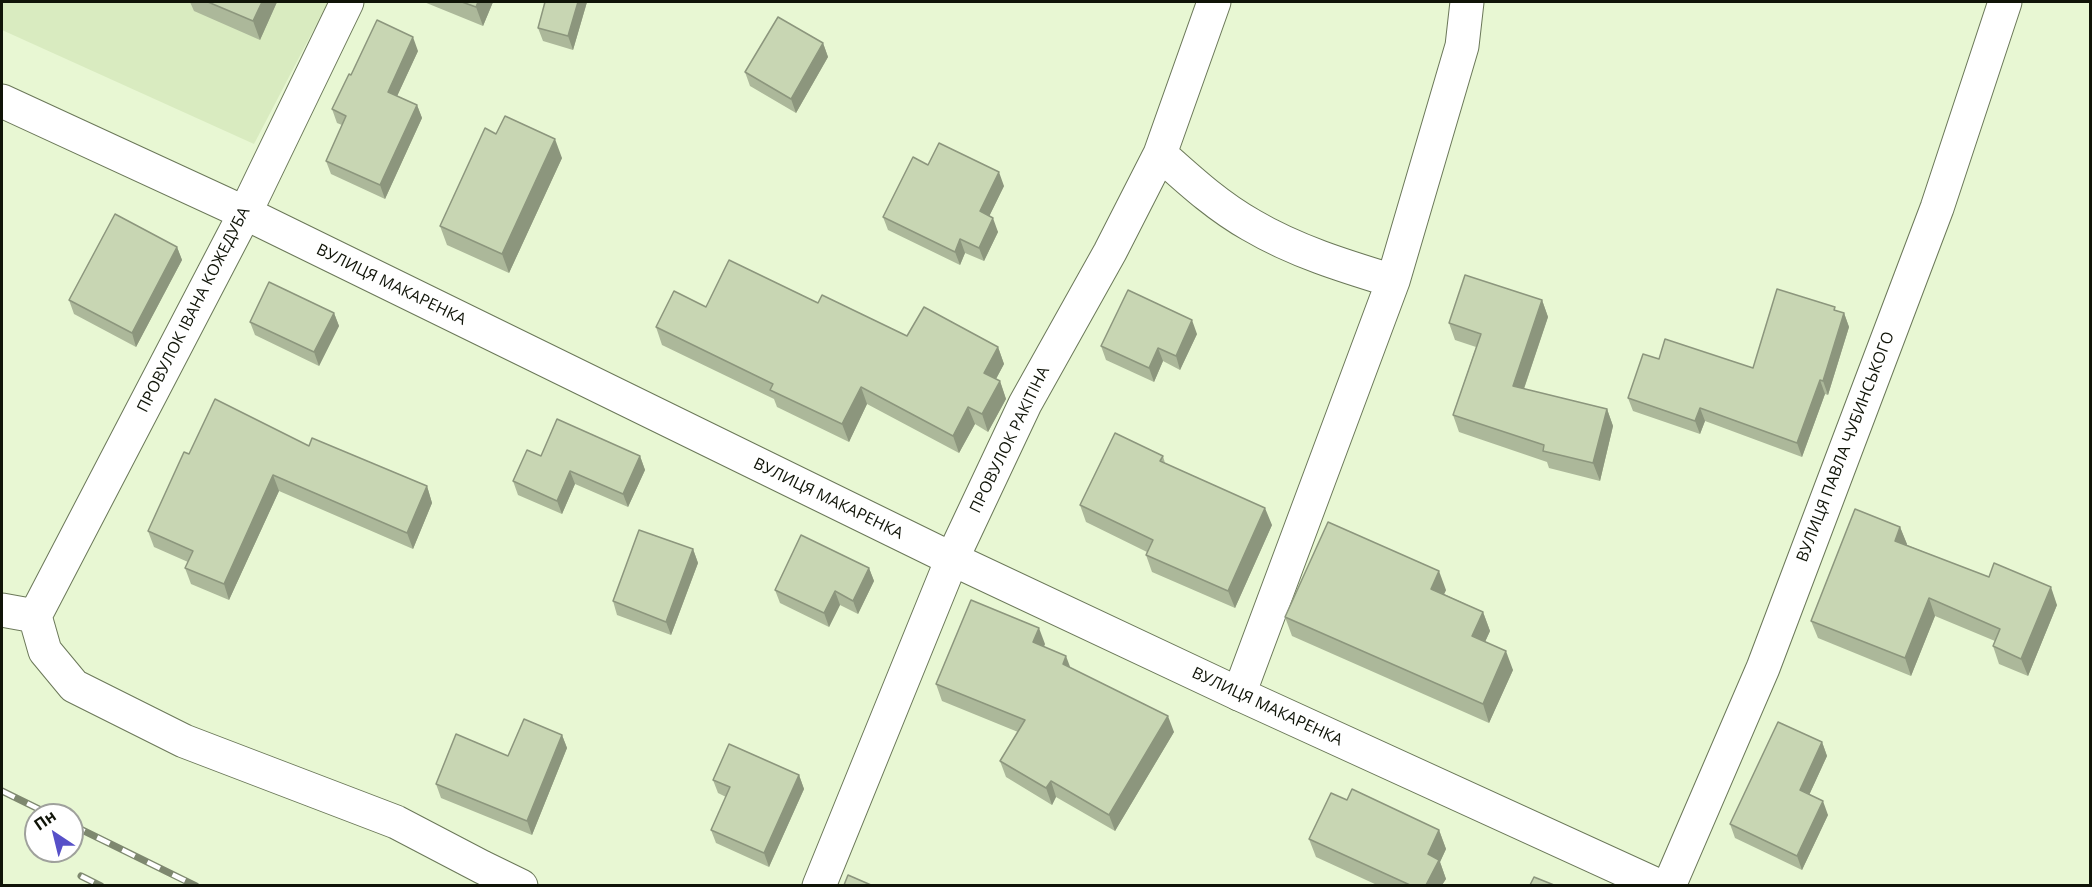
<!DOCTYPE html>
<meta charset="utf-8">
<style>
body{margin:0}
#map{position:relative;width:2092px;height:887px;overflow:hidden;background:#e8f7d3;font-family:"Open Sans",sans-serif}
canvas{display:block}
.frame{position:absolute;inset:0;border:3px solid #101408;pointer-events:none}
.north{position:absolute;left:24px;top:803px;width:60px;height:60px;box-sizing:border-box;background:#fff;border:2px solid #9fa19c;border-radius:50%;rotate:325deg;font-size:16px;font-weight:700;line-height:24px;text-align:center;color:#101408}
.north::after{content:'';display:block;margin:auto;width:21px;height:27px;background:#5750c8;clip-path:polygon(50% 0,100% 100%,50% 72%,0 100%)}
</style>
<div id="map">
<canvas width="2092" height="887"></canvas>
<div class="frame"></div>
<div class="north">Пн</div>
</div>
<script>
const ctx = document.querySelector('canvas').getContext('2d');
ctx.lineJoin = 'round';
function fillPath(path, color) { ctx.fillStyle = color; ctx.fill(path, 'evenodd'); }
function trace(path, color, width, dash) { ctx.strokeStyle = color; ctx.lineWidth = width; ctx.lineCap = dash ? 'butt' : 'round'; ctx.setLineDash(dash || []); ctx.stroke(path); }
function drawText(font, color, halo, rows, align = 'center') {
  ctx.font = font + ' "Open Sans",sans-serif'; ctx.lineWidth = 4.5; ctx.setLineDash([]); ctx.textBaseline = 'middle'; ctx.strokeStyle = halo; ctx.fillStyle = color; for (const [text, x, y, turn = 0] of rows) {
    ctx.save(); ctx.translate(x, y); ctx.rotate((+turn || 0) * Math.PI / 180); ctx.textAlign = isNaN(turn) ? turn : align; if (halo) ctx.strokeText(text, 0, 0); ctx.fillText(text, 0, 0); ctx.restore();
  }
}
fillPath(new Path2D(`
 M 2,2 L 328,2 L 254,144 L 2,30 Z`), '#d9ebc0');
const minor = new Path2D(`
 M 1160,154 C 1188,179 1217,206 1251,225 C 1295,251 1344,266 1393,281
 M 2,610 L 35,616
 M 35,616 L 245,213 L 347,2
 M 35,616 L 45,651 L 74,686 L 184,741 L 396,822 L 482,867 L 521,886
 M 1239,694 L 1393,281 L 1462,46 L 1467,2
 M 819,886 L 952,559 L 1025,404 L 1110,252 L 1160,154 L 1214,2
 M 1669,886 L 1763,668 L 1937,208 L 2005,2`);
const major = new Path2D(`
 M 2,101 L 245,213 L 952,559 L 1239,694 L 1659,886`);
trace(minor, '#6b7859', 35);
trace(major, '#6b7859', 35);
trace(minor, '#fff', 33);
trace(major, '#fff', 33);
const rail = new Path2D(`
 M 2,791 L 51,815
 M 72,825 L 196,886
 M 81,876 L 101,886`);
trace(rail, '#7e886f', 7);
trace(rail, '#fff', 4.5, [14]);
fillPath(new Path2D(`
 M 190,2 L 277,2 L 260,40 L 194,11 Z
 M 424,2 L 493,2 L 483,26 Z
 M 587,2 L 573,50 L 543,41 L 538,28 Z
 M 823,43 L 828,57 L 796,113 L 750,86 L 745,72 Z
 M 418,51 L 397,96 L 417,105 L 422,118 L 385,199 L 331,174 L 326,161 L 342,125 L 337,123 L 332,109 L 351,75 Z
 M 496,134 L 562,158 L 509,273 L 447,245 L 440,226 Z
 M 928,165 L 1004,186 L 989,216 L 998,232 L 984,261 L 965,253 L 960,265 L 888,230 L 883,217 Z
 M 177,247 L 182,260 L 136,347 L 74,314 L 69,300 Z
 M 1542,300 L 1548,317 L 1524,389 L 1607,409 L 1613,426 L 1600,481 L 1549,468 L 1547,462 L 1459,432 L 1453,415 L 1476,347 L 1455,340 L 1449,323 Z
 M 818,303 L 907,336 L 998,347 L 1004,364 L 996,379 L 1000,381 L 1006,399 L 988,432 L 975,424 L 959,453 L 867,404 L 849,442 L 777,407 L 774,399 L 662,345 L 656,327 L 706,307 Z
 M 1836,311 L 1844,313 L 1849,327 L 1828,395 L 1825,394 L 1802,457 L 1705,421 L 1700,434 L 1633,411 L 1628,398 L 1659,359 L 1753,368 Z
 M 334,313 L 339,326 L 319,366 L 255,335 L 250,322 Z
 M 1197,334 L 1180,370 L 1163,361 L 1154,382 L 1106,360 L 1101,346 Z
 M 309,446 L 427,486 L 432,503 L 413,549 L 279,491 L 229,600 L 191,584 L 185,568 L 188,562 L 154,547 L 148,531 L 189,454 Z
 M 541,456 L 640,456 L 645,470 L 628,507 L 575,484 L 562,514 L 518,495 L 513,481 Z
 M 1163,456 L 1165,463 L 1272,525 L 1235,608 L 1152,572 L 1146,555 L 1147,552 L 1086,522 L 1080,505 Z
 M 1900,527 L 1907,545 L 2057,605 L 2028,676 L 1999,664 L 1993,646 L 1995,641 L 1935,616 L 1911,676 L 1818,638 L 1811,621 Z
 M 693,549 L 698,563 L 671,635 L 617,615 L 613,601 Z
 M 869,568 L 874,581 L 858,614 L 840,605 L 829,627 L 780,603 L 775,590 Z
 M 1446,590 L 1444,594 L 1483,612 L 1490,631 L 1485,642 L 1513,670 L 1489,723 L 1292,636 L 1285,617 Z
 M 1045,644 L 1044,646 L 1071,668 L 1174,732 L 1115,831 L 1056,797 L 1052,805 L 1006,777 L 1000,761 L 1018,732 L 942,701 L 936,684 Z
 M 562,735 L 567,748 L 532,835 L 441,798 L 436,784 Z
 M 1822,742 L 1827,756 L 1809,795 L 1828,815 L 1802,870 L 1735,838 L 1730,824 Z
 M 799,775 L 804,789 L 769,867 L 716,843 L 711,830 L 726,797 L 718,793 L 713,780 Z
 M 1347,800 L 1439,830 L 1446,849 L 1440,862 L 1446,879 L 1442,885 L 1377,885 L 1316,857 L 1309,839 Z`), '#acb89a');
fillPath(new Path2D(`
 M 262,2 L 277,2 L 260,40 L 253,21 Z
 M 478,2 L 493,2 L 483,26 L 476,7 Z
 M 578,2 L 587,2 L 573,50 L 568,36 Z
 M 413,37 L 418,51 L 393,105 L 388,92 Z
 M 823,43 L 828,57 L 796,113 L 791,99 Z
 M 417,105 L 422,118 L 385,199 L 380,185 Z
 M 555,139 L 562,158 L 509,273 L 502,254 Z
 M 999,172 L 1004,186 L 985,225 L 980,211 Z
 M 993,218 L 998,232 L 984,261 L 979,248 Z
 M 960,239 L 965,253 L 960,265 L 955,252 Z
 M 177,247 L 182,260 L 136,347 L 132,333 Z
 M 1542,300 L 1548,317 L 1519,403 L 1513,386 Z
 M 334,313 L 339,326 L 319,366 L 314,352 Z
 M 1844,313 L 1849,327 L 1828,395 L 1823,381 Z
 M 1192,320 L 1197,334 L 1180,370 L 1176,356 Z
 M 998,347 L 1004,364 L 990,390 L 984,373 Z
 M 1158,348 L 1163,361 L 1154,382 L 1149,368 Z
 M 1820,380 L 1825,394 L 1802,457 L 1797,443 Z
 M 1000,381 L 1006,399 L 988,432 L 982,414 Z
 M 861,387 L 867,404 L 849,442 L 842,424 Z
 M 968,407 L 975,424 L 959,453 L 953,436 Z
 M 1700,408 L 1705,421 L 1700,434 L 1695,421 Z
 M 1607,409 L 1613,426 L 1600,481 L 1593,463 Z
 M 640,456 L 645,470 L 628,507 L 623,494 Z
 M 570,471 L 575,484 L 562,514 L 557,501 Z
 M 273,475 L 279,491 L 229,600 L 224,584 Z
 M 427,486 L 432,503 L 413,549 L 407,533 Z
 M 1265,508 L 1272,525 L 1235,608 L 1228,591 Z
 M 1900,527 L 1907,544 L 1902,558 L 1895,541 Z
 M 693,549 L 698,563 L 671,635 L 666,622 Z
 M 869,568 L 874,581 L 858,614 L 853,601 Z
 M 1439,571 L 1446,590 L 1438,607 L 1431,589 Z
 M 2051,587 L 2057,605 L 2028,676 L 2021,659 Z
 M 835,591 L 840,605 L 829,627 L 824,613 Z
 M 1929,598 L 1935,616 L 1911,676 L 1905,658 Z
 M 1483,612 L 1490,631 L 1479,655 L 1472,636 Z
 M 1039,628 L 1045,644 L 1039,658 L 1033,642 Z
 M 1506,651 L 1513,670 L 1489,723 L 1483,704 Z
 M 1066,656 L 1072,672 L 1063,664 Z
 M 1168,716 L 1174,732 L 1115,831 L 1109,815 Z
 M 562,735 L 567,748 L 532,835 L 527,821 Z
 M 1822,742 L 1827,756 L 1805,804 L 1800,790 Z
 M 799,775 L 804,789 L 769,867 L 764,853 Z
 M 1051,781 L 1056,797 L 1052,805 L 1046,788 Z
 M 1823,801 L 1828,815 L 1802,870 L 1797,856 Z
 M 1439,830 L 1446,849 L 1440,862 L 1446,879 L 1442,885 L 1426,885 L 1428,854 Z`), '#8c967d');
const building = new Path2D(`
 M 208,2 L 262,2 L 253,21 Z
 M 462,2 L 478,2 L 476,7 Z
 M 545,2 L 578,2 L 568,36 L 538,28 Z
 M 778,17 L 823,43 L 791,99 L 745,72 Z
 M 377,20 L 413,37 L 388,92 L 417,105 L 380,185 L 326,161 L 346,116 L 332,109 L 349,74 L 351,75 Z
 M 505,116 L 555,139 L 502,254 L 440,226 L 485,128 L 496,134 Z
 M 939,143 L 999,172 L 980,211 L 993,218 L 979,248 L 960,239 L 955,252 L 883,217 L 913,157 L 928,165 Z
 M 115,214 L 177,247 L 132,333 L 69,300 Z
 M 729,260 L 818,303 L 822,295 L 907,336 L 924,307 L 998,347 L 984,373 L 1000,381 L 982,414 L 968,407 L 953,436 L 861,387 L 842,424 L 770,390 L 773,384 L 656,327 L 674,291 L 706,307 Z
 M 1465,275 L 1542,300 L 1513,386 L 1607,409 L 1593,463 L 1543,451 L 1544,445 L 1453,415 L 1481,334 L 1449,323 Z
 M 269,282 L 334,313 L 314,352 L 250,322 Z
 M 1777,289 L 1835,307 L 1834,310 L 1844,313 L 1823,381 L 1820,380 L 1797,443 L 1700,408 L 1695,421 L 1628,398 L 1643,354 L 1659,359 L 1665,339 L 1753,368 Z
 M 1128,290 L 1192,320 L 1176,356 L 1158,348 L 1149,368 L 1101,346 Z
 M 215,399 L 309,446 L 312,438 L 427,486 L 407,533 L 273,475 L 224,584 L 185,568 L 193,551 L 148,531 L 184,452 L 189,454 Z
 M 557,419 L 640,456 L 623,494 L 570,471 L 557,501 L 513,481 L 527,450 L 541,456 Z
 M 1115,433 L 1163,456 L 1160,461 L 1265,508 L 1228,591 L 1146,555 L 1153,540 L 1080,505 Z
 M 1855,509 L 1900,527 L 1895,541 L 1989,577 L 1994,563 L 2051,587 L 2021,659 L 1993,646 L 2000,629 L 1929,598 L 1905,658 L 1811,621 Z
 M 1328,522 L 1439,571 L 1431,589 L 1483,612 L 1472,636 L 1506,651 L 1483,704 L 1285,617 Z
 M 639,530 L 693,549 L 666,622 L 613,601 Z
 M 801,535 L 869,568 L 853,601 L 835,591 L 824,613 L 775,590 Z
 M 971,600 L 1039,628 L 1033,642 L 1066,656 L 1063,664 L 1168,716 L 1109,815 L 1051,781 L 1046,788 L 1000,761 L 1025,720 L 936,684 Z
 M 524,719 L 562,735 L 527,821 L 436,784 L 456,734 L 508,756 Z
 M 1778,722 L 1822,742 L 1800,790 L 1823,801 L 1797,856 L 1730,824 Z
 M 729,744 L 799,775 L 764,853 L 711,830 L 730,787 L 713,780 Z
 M 1352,789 L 1439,830 L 1428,854 L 1439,860 L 1426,885 L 1410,885 L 1309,839 L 1331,793 L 1347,800 Z
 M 848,875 L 871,885 L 844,885 Z
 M 1534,877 L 1554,885 L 1530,885 Z`);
fillPath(building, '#c8d6b3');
trace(building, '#8c967d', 1.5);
drawText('16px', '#101408', '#fff', [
 ["ВУЛИЦЯ МАКАРЕНКА",391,285,26],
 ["ПРОВУЛОК ІВАНА КОЖЕДУБА",194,310,-63],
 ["ПРОВУЛОК РАКІТІНА",1010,440,-64],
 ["ВУЛИЦЯ ПАВЛА ЧУБИНСЬКОГО",1846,447,-69],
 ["ВУЛИЦЯ МАКАРЕНКА",828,499,26],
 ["ВУЛИЦЯ МАКАРЕНКА",1267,707,25]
]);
</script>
